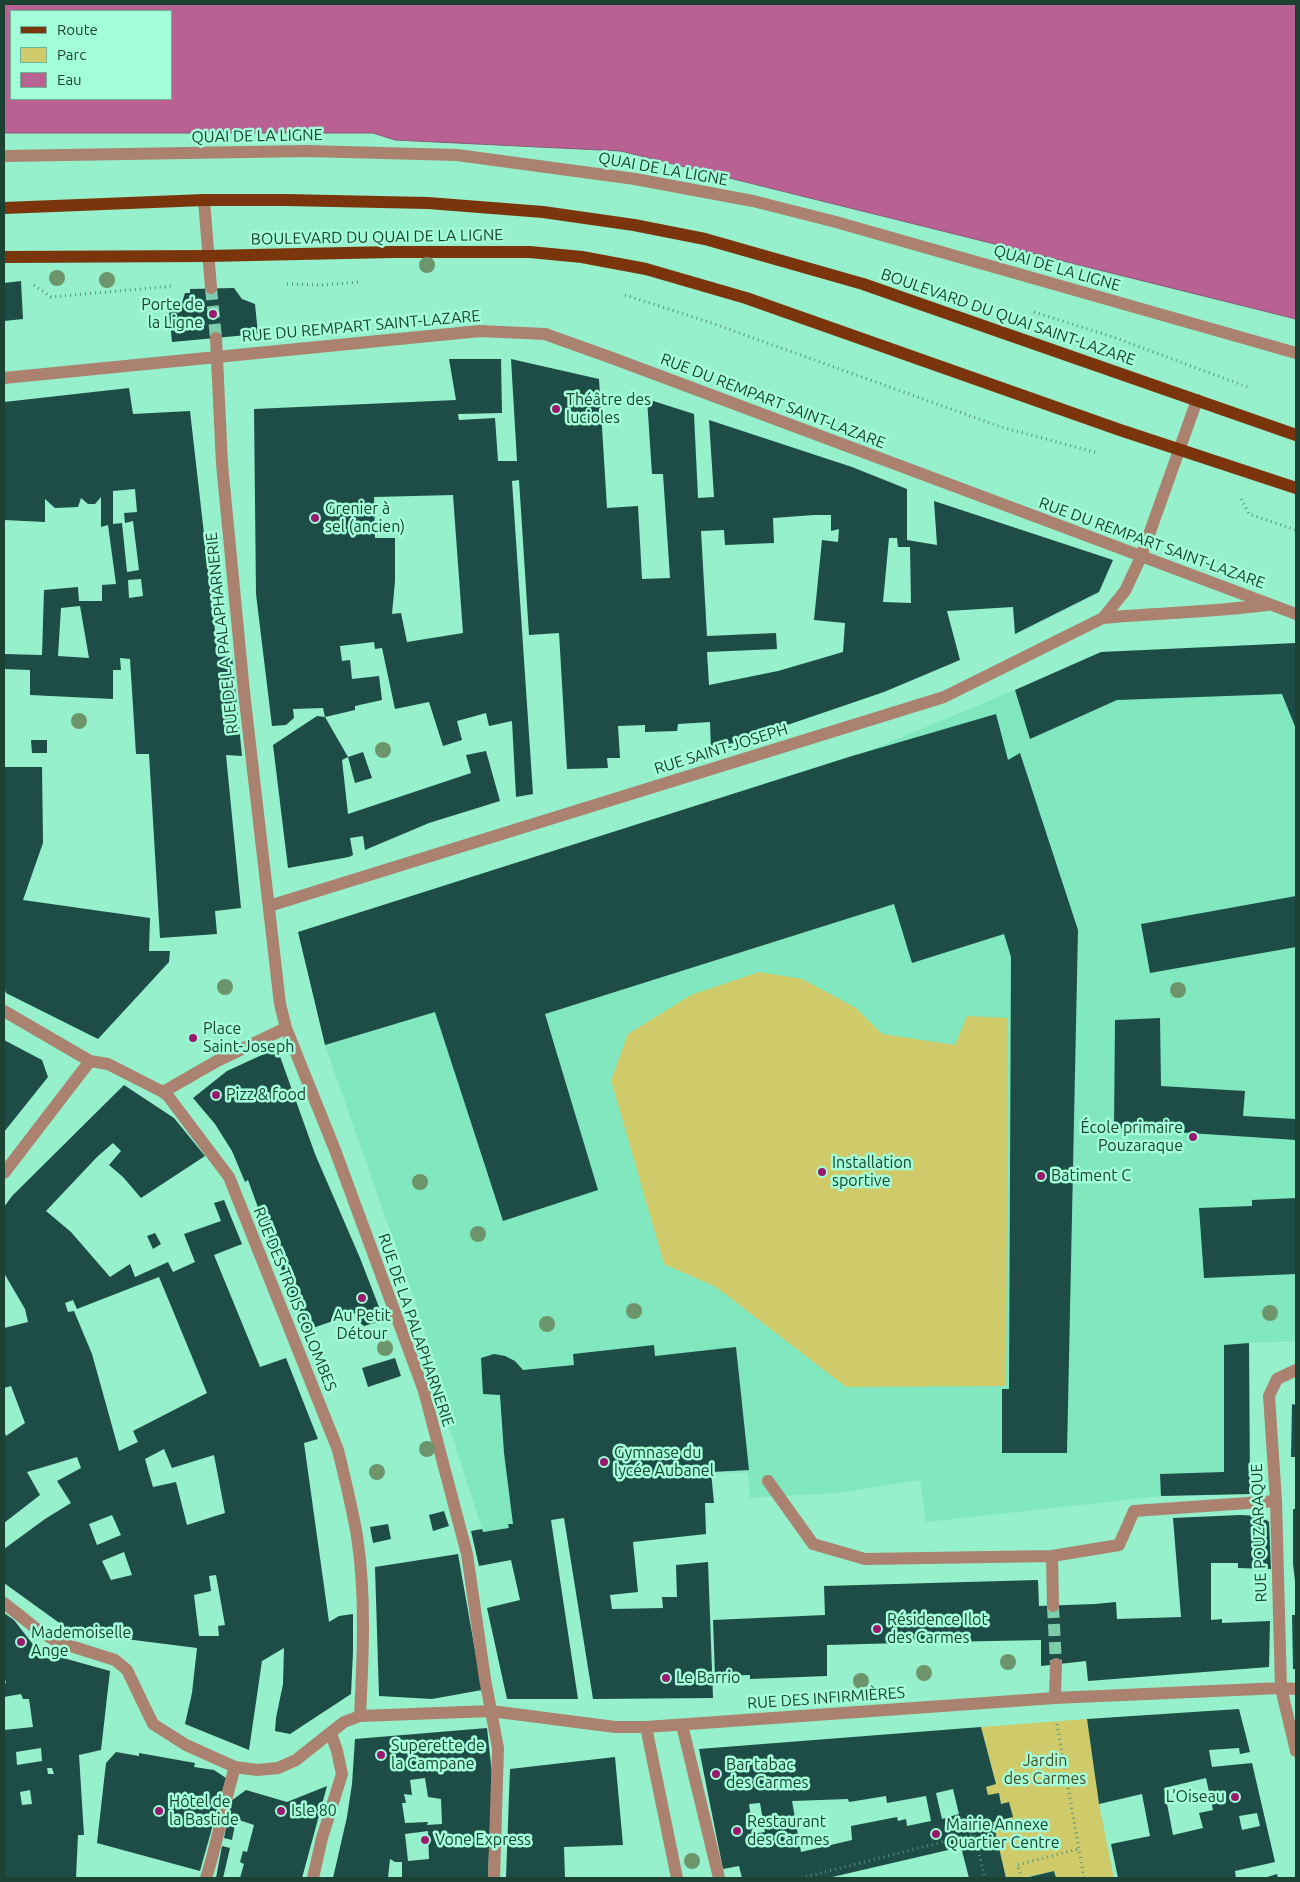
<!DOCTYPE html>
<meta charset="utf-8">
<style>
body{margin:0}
#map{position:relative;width:1300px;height:1882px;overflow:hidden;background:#95f0cb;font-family:Ubuntu,sans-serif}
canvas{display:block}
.frame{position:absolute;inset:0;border:5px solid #1c4234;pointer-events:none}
.legend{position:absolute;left:10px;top:10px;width:162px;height:90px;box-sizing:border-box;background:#a2fdd8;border:1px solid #6cb296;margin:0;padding:6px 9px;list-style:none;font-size:15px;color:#1c4234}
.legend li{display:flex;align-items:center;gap:10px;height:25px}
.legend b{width:25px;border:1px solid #6cb296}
</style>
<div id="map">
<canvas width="1300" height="1882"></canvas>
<div class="frame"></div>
<ul class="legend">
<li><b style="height:6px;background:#7b350c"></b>Route</li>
<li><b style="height:14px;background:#cfca6a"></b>Parc</li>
<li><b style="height:14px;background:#b96193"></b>Eau</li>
</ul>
</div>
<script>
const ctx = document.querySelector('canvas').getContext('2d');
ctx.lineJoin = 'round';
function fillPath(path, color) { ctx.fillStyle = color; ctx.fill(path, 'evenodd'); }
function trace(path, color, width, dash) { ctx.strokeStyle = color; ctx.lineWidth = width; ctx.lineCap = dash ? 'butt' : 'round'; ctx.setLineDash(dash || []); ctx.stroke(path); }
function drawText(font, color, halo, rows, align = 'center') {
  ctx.font = font + ' Ubuntu,sans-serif'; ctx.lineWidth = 5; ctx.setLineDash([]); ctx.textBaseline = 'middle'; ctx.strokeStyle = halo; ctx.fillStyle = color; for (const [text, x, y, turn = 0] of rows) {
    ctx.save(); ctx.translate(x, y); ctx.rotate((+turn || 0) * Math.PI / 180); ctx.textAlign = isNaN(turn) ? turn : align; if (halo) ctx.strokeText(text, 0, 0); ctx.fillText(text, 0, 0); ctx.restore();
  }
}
fillPath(new Path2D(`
 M 1296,643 L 1296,1341 L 1249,1343 L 1250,1494 L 1161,1496 L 926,1522 L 920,1480 L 838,1493 L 750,1498 L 748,1473 L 702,1472 L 540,1447 L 504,1453 L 514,1524 L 509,1524 L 509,1528 L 483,1532 L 447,1420 L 451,1417 L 413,1296 L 325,1045 L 299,932 L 854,757 L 1015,690 L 1101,652 Z`), '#81e7bf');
fillPath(new Path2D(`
 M 759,972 L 802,979 L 856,1008 L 882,1034 L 955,1045 L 967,1016 L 1008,1018 L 1006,1386 L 846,1387 L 716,1287 L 664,1264 L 611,1080 L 628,1034 L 691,995 Z
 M 1087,1719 L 1099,1804 L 1114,1878 L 1056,1878 L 1054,1871 L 1022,1878 L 1006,1878 L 993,1822 L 1012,1816 L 1009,1802 L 1001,1804 L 999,1793 L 988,1795 L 986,1787 L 996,1784 L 981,1727 Z`), '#cfca6a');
const water = new Path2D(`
 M 4,4 L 1296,4 L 1296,319 L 621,151 L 395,140 L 373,133 L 4,133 ZM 11,11 L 171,11 L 171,99 L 11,99 Z`);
fillPath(water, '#b96193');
trace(water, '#8a5876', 1);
fillPath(new Path2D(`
 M 21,281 L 23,319 L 4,321 L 4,283 Z
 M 234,288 L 242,299 L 255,304 L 258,334 L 172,342 L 169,311 L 181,306 L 185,293 L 190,293 L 190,289 Z
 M 449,359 L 501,359 L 502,413 L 458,414 L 459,420 L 495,418 L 498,461 L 517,461 L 511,359 L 599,379 L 607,508 L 638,506 L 642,579 L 670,578 L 663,474 L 652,474 L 647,399 L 694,414 L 698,498 L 714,497 L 709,420 L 852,467 L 907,489 L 907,540 L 937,545 L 934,501 L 1113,560 L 1099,592 L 1015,634 L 1013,607 L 947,611 L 960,660 L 884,692 L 711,751 L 710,722 L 678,724 L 677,731 L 645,732 L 645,725 L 618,726 L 620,758 L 607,758 L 608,768 L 567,769 L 559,633 L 529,635 L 519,480 L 512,481 L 533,794 L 516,797 L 512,721 L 489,726 L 486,713 L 457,721 L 462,740 L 443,746 L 429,702 L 395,709 L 382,648 L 375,649 L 374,642 L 340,646 L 342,661 L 350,660 L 352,679 L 379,676 L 382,700 L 355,706 L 355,710 L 325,717 L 348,757 L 363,752 L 372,778 L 355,783 L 348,757 L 342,760 L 348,814 L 471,773 L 466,755 L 486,751 L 500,801 L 429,823 L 365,850 L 363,836 L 350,838 L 353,855 L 349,857 L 288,868 L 273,745 L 317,716 L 325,717 L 323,708 L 293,709 L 294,718 L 286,725 L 272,726 L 256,594 L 254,409 L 456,400 ZM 453,495 L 463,633 L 407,642 L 401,613 L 392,614 L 395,581 L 395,538 L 375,538 L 374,497 ZM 814,515 L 831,515 L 831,531 L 839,529 L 838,542 L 822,540 L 814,620 L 845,623 L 843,652 L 778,671 L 709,685 L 707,652 L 777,649 L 776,633 L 707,636 L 701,531 L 724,530 L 725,545 L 774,543 L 773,518 ZM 889,538 L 897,538 L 898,547 L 910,547 L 911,603 L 883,602 Z
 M 129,388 L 133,414 L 190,411 L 218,657 L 232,656 L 242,756 L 226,755 L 241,908 L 215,911 L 217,934 L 160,938 L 149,754 L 136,754 L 130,659 L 120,658 L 121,670 L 113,670 L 113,699 L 30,695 L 30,670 L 4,669 L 4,654 L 42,655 L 44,590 L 78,587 L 79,601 L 102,601 L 102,585 L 116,584 L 108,525 L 101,527 L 101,497 L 95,504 L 88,504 L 81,498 L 78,507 L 55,508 L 45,499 L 45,522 L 4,520 L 4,402 ZM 135,489 L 137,512 L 124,513 L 125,523 L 133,521 L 139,570 L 127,572 L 122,523 L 113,524 L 113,491 ZM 141,579 L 143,596 L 129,598 L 128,580 ZM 80,606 L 89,658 L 58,656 L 61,608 Z
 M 1296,643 L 1296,729 L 1282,694 L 1117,700 L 1030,739 L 1015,690 L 1101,652 Z
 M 996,714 L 1008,760 L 1020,753 L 1078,930 L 1067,1453 L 1002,1453 L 1002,1389 L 1009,1389 L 1011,957 L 1004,934 L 912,963 L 894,904 L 545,1014 L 598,1190 L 503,1221 L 435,1012 L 325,1045 L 298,932 L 852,756 Z
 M 31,740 L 47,740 L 47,753 L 32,753 Z
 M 4,767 L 42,767 L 43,843 L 23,900 L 150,918 L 149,951 L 170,951 L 169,962 L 98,1039 L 6,993 L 4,988 Z
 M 1296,896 L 1296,947 L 1150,973 L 1141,924 Z
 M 1160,1018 L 1161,1086 L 1245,1091 L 1243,1116 L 1296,1119 L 1296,1140 L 1114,1128 L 1115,1020 Z
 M 4,1040 L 42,1060 L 48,1077 L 4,1132 Z
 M 277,1048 L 315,1154 L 360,1258 L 384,1320 L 364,1326 L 359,1322 L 356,1313 L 307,1330 L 272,1246 L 248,1180 L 245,1182 L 232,1151 L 215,1124 L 193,1098 L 227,1071 Z
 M 124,1085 L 174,1118 L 205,1156 L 141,1198 L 123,1177 L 109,1165 L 121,1151 L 113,1143 L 97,1157 L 46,1211 L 71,1232 L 110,1277 L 130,1264 L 135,1277 L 168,1262 L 173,1272 L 195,1262 L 184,1234 L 221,1221 L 214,1203 L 224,1200 L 242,1244 L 214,1255 L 260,1367 L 286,1358 L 318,1439 L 304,1443 L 329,1622 L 339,1616 L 353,1614 L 353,1652 L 351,1694 L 290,1734 L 275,1731 L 276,1718 L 283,1684 L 284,1648 L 262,1661 L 249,1750 L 185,1724 L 192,1693 L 197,1648 L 102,1636 L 65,1627 L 4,1583 L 4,1549 L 45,1519 L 71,1503 L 57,1481 L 81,1468 L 77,1457 L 27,1472 L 40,1495 L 4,1523 L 4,1430 L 6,1436 L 25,1423 L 11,1386 L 4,1388 L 4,1328 L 28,1322 L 25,1309 L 4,1273 L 4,1207 L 12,1196 ZM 159,1277 L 207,1393 L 133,1431 L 138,1442 L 119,1451 L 92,1354 L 74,1311 L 68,1312 L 65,1303 L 73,1300 L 77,1309 ZM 164,1449 L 172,1468 L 214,1455 L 225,1513 L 187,1525 L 176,1482 L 153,1487 L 145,1459 ZM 112,1515 L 121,1535 L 97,1545 L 89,1524 ZM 124,1552 L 132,1575 L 111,1580 L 102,1561 ZM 216,1575 L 225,1625 L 218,1626 L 219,1636 L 199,1636 L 194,1595 L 211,1591 L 209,1576 Z
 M 1296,1198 L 1296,1274 L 1204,1278 L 1199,1208 L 1252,1206 L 1252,1200 Z
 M 155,1233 L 161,1244 L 153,1249 L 147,1236 Z
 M 1249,1343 L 1250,1494 L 1161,1496 L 1160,1474 L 1224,1472 L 1224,1345 Z
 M 654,1345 L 655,1356 L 736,1347 L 749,1470 L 711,1472 L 714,1503 L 705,1503 L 706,1534 L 633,1542 L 638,1592 L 610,1595 L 612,1609 L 663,1608 L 662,1597 L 677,1597 L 676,1565 L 708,1562 L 713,1698 L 593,1699 L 564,1518 L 551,1520 L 578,1699 L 507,1699 L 487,1608 L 520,1600 L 511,1560 L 479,1566 L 471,1531 L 482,1529 L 483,1532 L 509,1528 L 508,1524 L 513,1524 L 504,1453 L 500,1395 L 483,1394 L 481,1358 L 494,1354 L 505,1356 L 515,1361 L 523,1370 L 574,1365 L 573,1354 Z
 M 395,1358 L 401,1376 L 368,1387 L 362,1368 Z
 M 1292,1404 L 1296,1405 L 1296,1457 L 1291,1457 Z
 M 1293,1509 L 1296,1509 L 1296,1581 L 1295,1581 L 1293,1564 Z
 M 444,1511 L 449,1526 L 433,1531 L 429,1515 Z
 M 1240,1515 L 1261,1516 L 1269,1522 L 1271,1569 L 1238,1568 L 1238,1563 L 1211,1563 L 1211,1620 L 1222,1619 L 1222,1623 L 1270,1621 L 1269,1667 L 1088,1681 L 1086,1661 L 1041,1666 L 1041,1640 L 942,1642 L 942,1639 L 903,1640 L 902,1643 L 827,1645 L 827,1676 L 750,1679 L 750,1675 L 715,1676 L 713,1620 L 825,1615 L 824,1586 L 1038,1580 L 1039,1606 L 1095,1604 L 1116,1602 L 1117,1619 L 1181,1617 L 1173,1518 Z
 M 388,1524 L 391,1539 L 373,1543 L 370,1527 Z
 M 458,1554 L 482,1690 L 432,1699 L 379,1696 L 375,1567 Z
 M 4,1613 L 14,1620 L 38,1651 L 110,1671 L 101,1750 L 79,1755 L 84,1835 L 78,1835 L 76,1878 L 4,1878 L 4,1730 L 33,1727 L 29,1699 L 23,1699 L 21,1694 L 4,1697 L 4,1684 L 6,1683 L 4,1675 ZM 41,1748 L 42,1761 L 17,1765 L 16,1752 ZM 47,1768 L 52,1768 L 54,1774 L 48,1774 ZM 30,1790 L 32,1804 L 22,1805 L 20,1792 Z
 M 1292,1615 L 1296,1615 L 1296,1669 L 1293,1669 Z
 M 1239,1709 L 1250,1752 L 1240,1754 L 1239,1748 L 1209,1750 L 1212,1767 L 1252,1763 L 1275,1862 L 1235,1871 L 1236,1878 L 1118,1878 L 1111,1844 L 1150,1836 L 1142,1794 L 1099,1804 L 1087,1719 ZM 1206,1778 L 1213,1810 L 1199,1813 L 1203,1828 L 1173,1835 L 1164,1788 ZM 1257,1813 L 1260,1826 L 1242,1830 L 1239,1816 Z
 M 981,1727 L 996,1784 L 986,1787 L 988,1795 L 999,1793 L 1001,1804 L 1009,1802 L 1013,1817 L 993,1822 L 1006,1878 L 969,1878 L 961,1847 L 828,1878 L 742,1878 L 739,1866 L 723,1869 L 699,1749 ZM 953,1789 L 959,1814 L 942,1819 L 936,1793 ZM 886,1796 L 887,1803 L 926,1796 L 931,1821 L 907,1826 L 906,1819 L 898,1821 L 897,1817 L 851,1826 L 852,1840 L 801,1852 L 792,1801 L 848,1799 L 849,1802 ZM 760,1803 L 765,1832 L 753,1834 L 749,1804 Z
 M 487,1728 L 492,1774 L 488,1878 L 402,1878 L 402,1862 L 395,1862 L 390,1859 L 388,1878 L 333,1878 L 347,1817 L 352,1784 L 355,1739 ZM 425,1778 L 428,1797 L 441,1799 L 442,1824 L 427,1825 L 428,1822 L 405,1823 L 402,1803 L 406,1803 L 404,1794 L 412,1795 L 410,1780 ZM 428,1831 L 429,1859 L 408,1861 L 405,1834 Z
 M 116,1752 L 139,1756 L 139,1753 L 195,1763 L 194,1767 L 214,1770 L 226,1778 L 200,1871 L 97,1843 L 106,1763 Z
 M 615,1757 L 623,1845 L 564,1847 L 565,1878 L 506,1878 L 510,1769 Z
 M 327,1786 L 302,1878 L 240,1878 L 244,1864 L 240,1862 L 243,1851 L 247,1852 L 254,1825 L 236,1819 L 232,1840 L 224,1838 L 231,1801 L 246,1790 L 287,1802 Z
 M 222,1846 L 230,1848 L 223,1878 L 216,1878 Z
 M 1054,1871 L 1056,1878 L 1025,1878 Z
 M 1277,1874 L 1278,1878 L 1264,1878 Z`), '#1e4c47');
trace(new Path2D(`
 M 211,288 L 216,338
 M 1053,1606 L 1056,1664`), '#7dcdad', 12, [12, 6]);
trace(new Path2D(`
 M 287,284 L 325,285 L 358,282
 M 34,285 L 51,297 L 173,286
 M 625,295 L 706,321 L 1001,427 L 1098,453
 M 1034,312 L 1116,338 L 1250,388
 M 1241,499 L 1249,514 L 1296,530
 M 1057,1724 L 1084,1878
 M 801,1878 L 974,1834 L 985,1878
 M 1022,1878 L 1017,1865 L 1078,1849`), '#55937b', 3, [1, 4]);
trace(new Path2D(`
 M 4,156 L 308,151 L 457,155 L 635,179 L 753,201 L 836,222 L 1296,353
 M 204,200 L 211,288
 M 216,338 L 222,464 L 244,692 L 280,1004 L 286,1028 L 335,1150 L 424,1391 L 467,1554 L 485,1679 L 498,1748 L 494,1878
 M 4,378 L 480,331 L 545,334 L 612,358 L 1296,614
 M 1103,618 C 1158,613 1212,612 1267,605
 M 269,906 L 944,697 L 1103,618 L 1125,591 L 1141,557 L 1197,400
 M 4,1011 L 90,1061 L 108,1064 L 163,1092 L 168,1096 L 229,1177 L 338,1450 C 345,1479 352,1507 357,1536 C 366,1595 363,1657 360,1716
 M 163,1092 L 217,1061 L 286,1028
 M 4,1173 L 90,1061
 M 1296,1370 L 1277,1379 L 1269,1396 L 1276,1501 L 1281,1688 L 1296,1751
 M 768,1481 L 813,1544 L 865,1559 L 1052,1556
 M 4,1603 L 38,1630 L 58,1642 L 115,1660 L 127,1670 L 153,1724 L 186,1745 L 235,1767 L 257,1770 L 278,1768 L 296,1760 L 344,1722 L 360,1716 L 491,1711 L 615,1727 L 646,1727 L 1055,1698 L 1281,1688 L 1296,1689
 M 1053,1606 L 1052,1556 L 1119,1545 L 1134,1511 L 1276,1501
 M 1055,1698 L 1056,1664
 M 682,1725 L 719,1878
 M 646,1727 L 677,1878
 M 206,1878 C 218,1841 224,1803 235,1767
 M 313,1878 L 322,1838 L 342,1774 L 337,1751 L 331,1733`), '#aa826f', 12);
trace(new Path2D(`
 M 4,208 L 204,200 L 286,200 L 428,203 L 543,212 L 634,225 L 705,239 L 863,284 L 1296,435
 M 4,257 L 208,256 L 392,252 L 530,252 L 582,257 L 646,269 L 746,298 L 1120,430 L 1296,488`), '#7b350c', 12);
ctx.fillStyle = '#6d956c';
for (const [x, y] of [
 [427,265],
 [57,278],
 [107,280],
 [79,721],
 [383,750],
 [225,987],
 [1178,990],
 [420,1182],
 [478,1234],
 [634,1311],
 [1270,1313],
 [547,1324],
 [385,1348],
 [427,1449],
 [377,1472],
 [1008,1662],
 [924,1673],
 [861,1681],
 [692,1861]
]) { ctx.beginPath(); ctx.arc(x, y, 8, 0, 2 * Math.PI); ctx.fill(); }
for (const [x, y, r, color] of [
 [213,314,5,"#9a196e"],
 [556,409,5,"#9a196e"],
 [315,518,5,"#9a196e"],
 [193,1038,5,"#9a196e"],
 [216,1095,5,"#9a196e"],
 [1193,1137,5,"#9a196e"],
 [822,1172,5,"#9a196e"],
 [1041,1176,5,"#9a196e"],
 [362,1298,5,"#9a196e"],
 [604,1462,5,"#9a196e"],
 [877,1629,5,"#9a196e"],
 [21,1642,5,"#9a196e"],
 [666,1678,5,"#9a196e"],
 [381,1755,5,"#9a196e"],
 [716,1774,5,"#9a196e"],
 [1235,1797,5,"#9a196e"],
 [159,1811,5,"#9a196e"],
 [281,1811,5,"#9a196e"],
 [737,1831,5,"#9a196e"],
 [936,1834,5,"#9a196e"],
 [425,1840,5,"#9a196e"]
]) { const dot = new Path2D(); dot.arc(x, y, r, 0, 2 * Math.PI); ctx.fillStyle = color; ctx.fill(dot); trace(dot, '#a2fdd8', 2); }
drawText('16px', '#1c4234', '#a2fdd8', [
 ["QUAI DE LA LIGNE",257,136,-1],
 ["QUAI DE LA LIGNE",663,169,10],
 ["BOULEVARD DU QUAI DE LA LIGNE",377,237,-1],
 ["QUAI DE LA LIGNE",1057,268,16],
 ["BOULEVARD DU QUAI SAINT-LAZARE",1008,317,19],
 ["RUE DU REMPART SAINT-LAZARE",361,326,-5],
 ["RUE DU REMPART SAINT-LAZARE",773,401,21],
 ["RUE DU REMPART SAINT-LAZARE",1152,543,20],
 ["RUE DE LA PALAPHARNERIE",222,633,-96],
 ["RUE SAINT-JOSEPH",721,749,-17],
 ["RUE DES TROIS COLOMBES",295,1299,68],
 ["RUE DE LA PALAPHARNERIE",416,1330,71],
 ["RUE POUZARAQUE",1259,1533,-92],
 ["RUE DES INFIRMIÈRES",826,1698,-4]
]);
drawText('16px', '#1c4234', '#a2fdd8', [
 ["Porte de",203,305,"right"],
 ["la Ligne",203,323,"right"],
 ["Théâtre des",566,400],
 ["lucioles",566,418],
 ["Grenier à",325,509],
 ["sel (ancien)",325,527],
 ["Place",203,1029],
 ["Saint-Joseph",203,1047],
 ["Pizz & food",226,1095],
 ["École primaire",1183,1128,"right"],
 ["Pouzaraque",1183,1146,"right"],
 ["Installation",832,1163],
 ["sportive",832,1181],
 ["Batiment C",1051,1176],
 ["Au Petit",362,1316,"center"],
 ["Détour",362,1334,"center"],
 ["Gymnase du",614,1453],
 ["lycée Aubanel",614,1471],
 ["Résidence Ilot",887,1620],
 ["des Carmes",887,1638],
 ["Mademoiselle",31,1633],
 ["Ange",31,1651],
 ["Le Barrio",676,1678],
 ["Superette de",391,1746],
 ["la Campane",391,1764],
 ["Bar tabac",726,1765],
 ["des Carmes",726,1783],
 ["L’Oiseau",1225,1797,"right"],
 ["Hôtel de",169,1802],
 ["la Bastide",169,1820],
 ["Isle 80",291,1811],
 ["Restaurant",747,1822],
 ["des Carmes",747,1840],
 ["Mairie Annexe",946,1825],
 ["Quartier Centre",946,1843],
 ["Vone Express",435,1840]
], 'left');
drawText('16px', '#4d4b1f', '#a2fdd8', [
 ["Jardin",1045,1761],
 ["des Carmes",1045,1779]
]);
</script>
